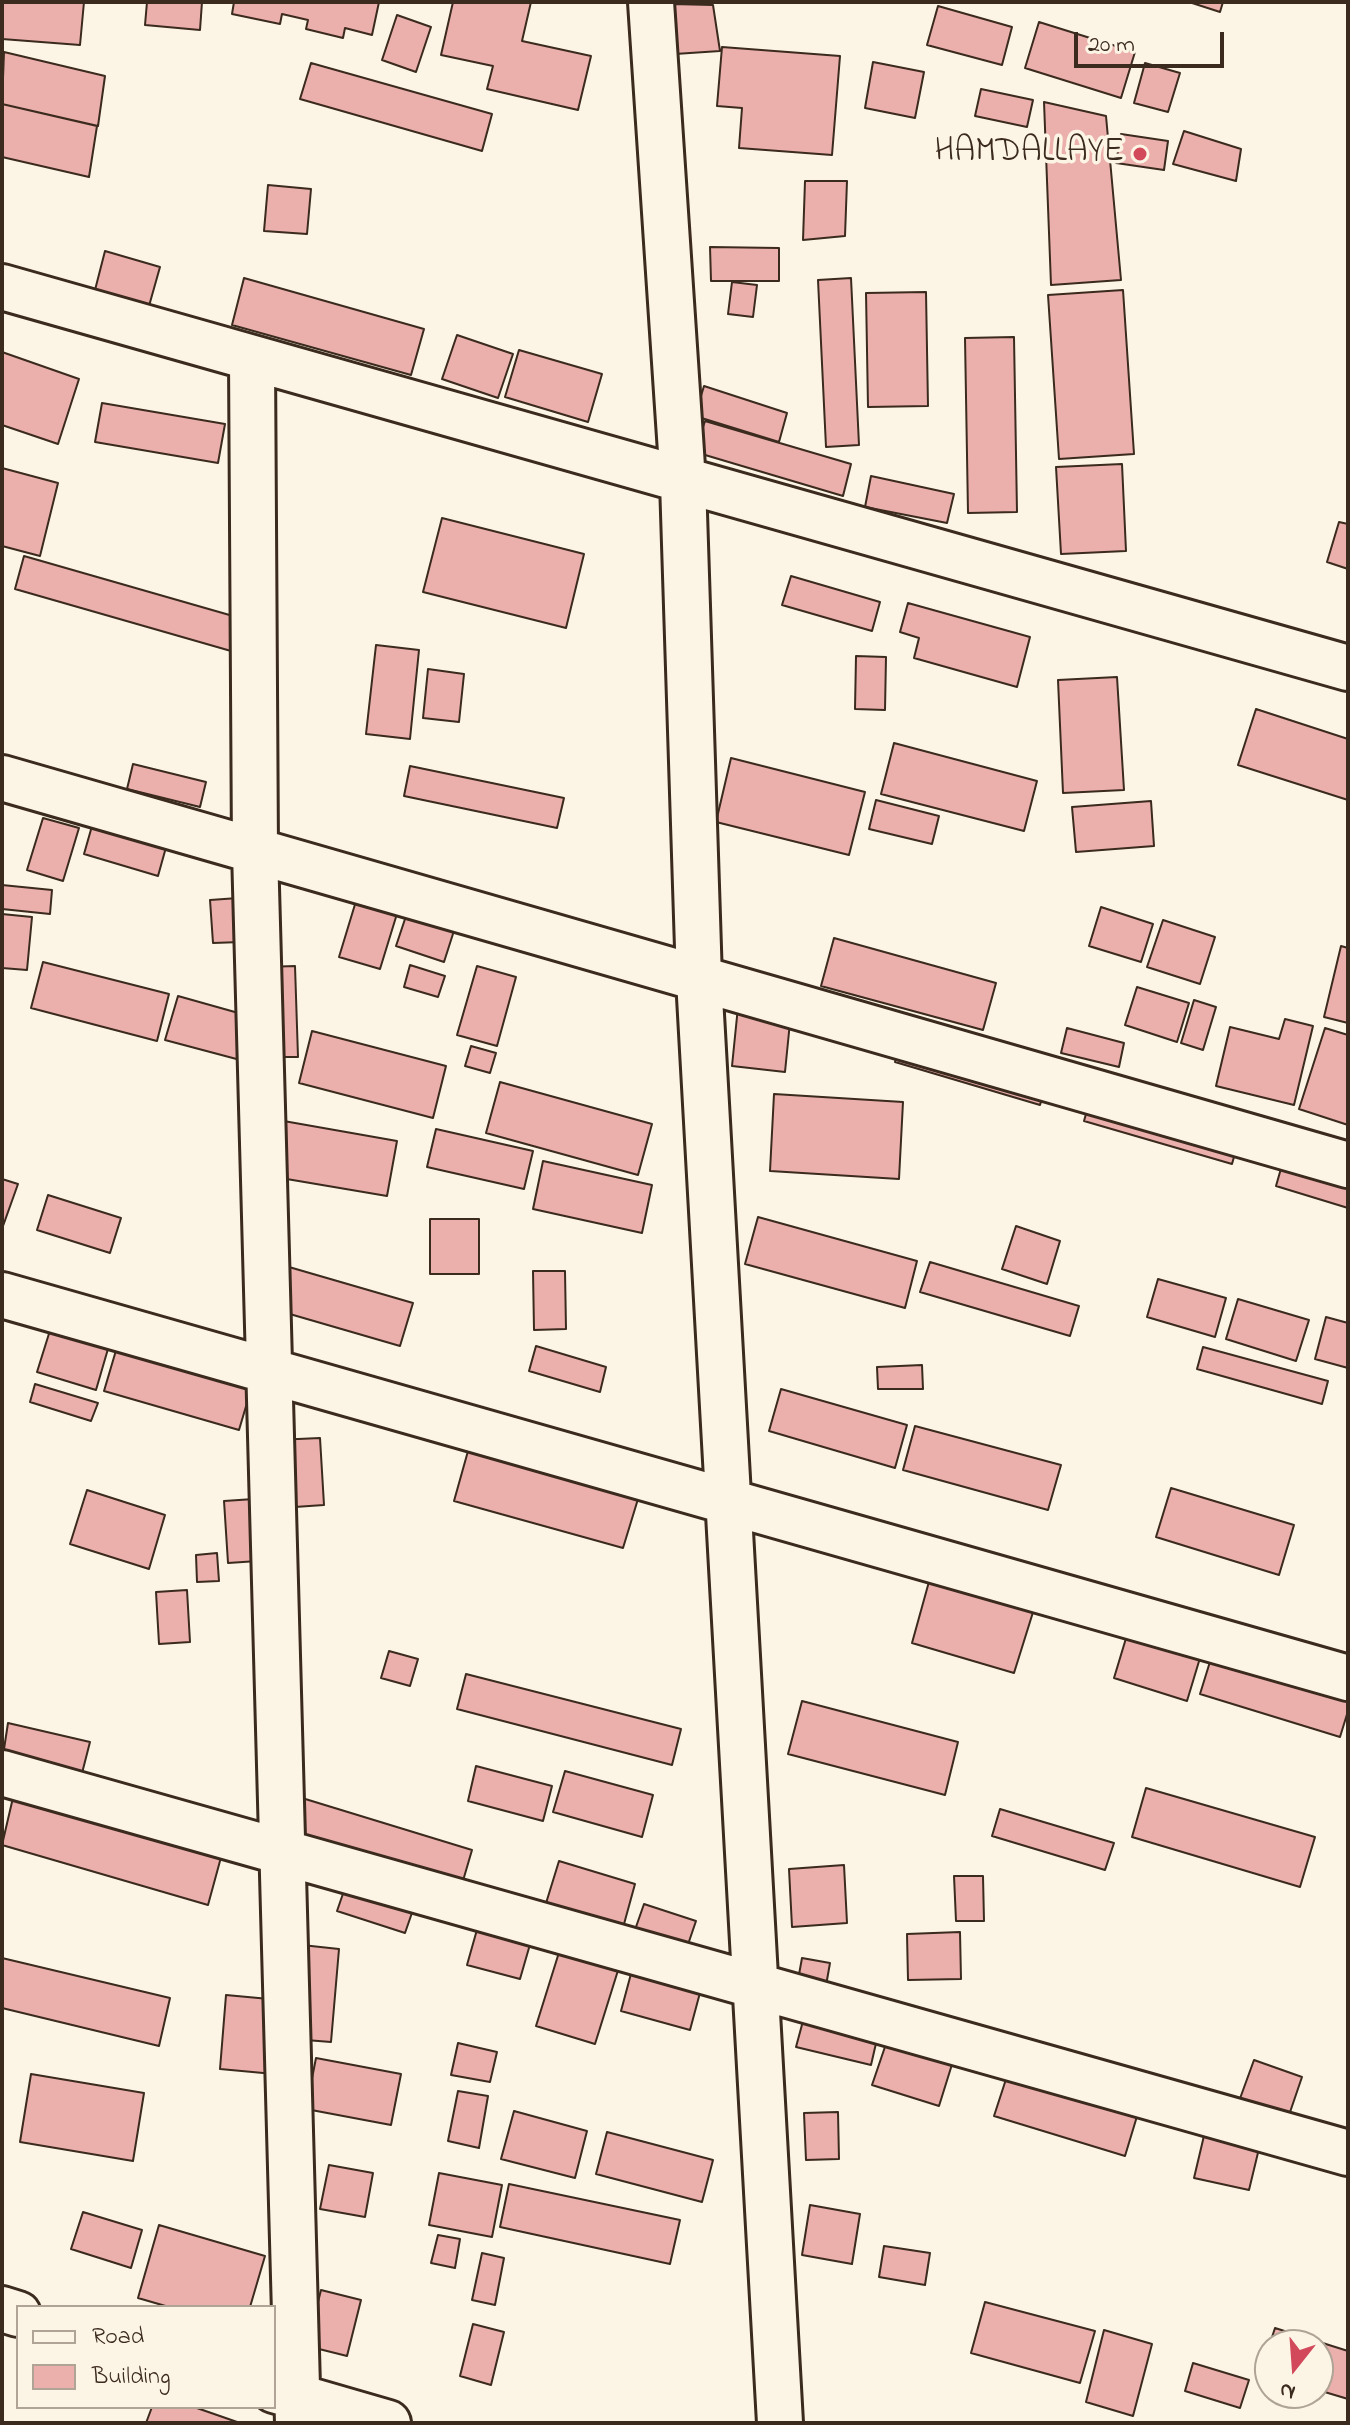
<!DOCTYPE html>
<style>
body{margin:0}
#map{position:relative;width:1350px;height:2425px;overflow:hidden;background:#fcf5e5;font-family:"Indie Flower",sans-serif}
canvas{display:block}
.frame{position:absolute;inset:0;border:4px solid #3b2a1e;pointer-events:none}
.legend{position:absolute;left:16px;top:2305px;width:260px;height:104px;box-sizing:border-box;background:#fcf5e5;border:2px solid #afa495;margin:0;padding:10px 14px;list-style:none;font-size:24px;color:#3b2a1e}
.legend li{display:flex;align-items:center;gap:16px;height:40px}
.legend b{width:40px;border:2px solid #afa495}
.north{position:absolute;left:1254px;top:2329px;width:80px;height:80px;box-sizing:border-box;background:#fcf5e5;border:2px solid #afa495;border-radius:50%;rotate:197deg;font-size:22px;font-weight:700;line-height:32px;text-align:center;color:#3b2a1e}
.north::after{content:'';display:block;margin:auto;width:28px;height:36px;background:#d1495b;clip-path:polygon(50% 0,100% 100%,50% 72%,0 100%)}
.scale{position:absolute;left:1074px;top:32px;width:150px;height:36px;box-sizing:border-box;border:4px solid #3b2a1e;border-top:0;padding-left:10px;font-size:24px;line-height:28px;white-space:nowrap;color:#3b2a1e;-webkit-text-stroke:6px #fcf5e5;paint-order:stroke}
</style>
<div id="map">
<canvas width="1350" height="2425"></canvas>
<div class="frame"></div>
<ul class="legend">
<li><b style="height:10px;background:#fcf5e5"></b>Road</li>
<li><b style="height:22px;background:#ebafac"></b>Building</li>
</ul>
<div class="north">N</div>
<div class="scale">20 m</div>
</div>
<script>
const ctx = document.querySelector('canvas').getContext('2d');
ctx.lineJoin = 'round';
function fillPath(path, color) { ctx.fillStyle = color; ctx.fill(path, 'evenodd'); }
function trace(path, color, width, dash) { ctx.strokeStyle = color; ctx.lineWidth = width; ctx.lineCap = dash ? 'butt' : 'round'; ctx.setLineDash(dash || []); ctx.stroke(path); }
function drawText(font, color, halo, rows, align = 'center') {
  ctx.font = font + ' "Indie Flower",sans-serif'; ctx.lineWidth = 7; ctx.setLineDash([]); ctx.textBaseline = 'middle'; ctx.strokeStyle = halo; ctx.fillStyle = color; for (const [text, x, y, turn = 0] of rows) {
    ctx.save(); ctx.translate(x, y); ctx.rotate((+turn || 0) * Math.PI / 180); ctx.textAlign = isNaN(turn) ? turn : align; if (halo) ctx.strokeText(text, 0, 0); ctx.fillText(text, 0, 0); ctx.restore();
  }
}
const building = new Path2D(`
 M 2,2 L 84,2 L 80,45 L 2,39 Z
 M 147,2 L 202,2 L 200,30 L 145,25 Z
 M 234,2 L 379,2 L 372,35 L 345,28 L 343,38 L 306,29 L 308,20 L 282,14 L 280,24 L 232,14 Z
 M 453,2 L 531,2 L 522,41 L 591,56 L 578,110 L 487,89 L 493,66 L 441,55 Z
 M 1189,2 L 1223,2 L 1220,12 Z
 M 672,4 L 713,5 L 720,51 L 675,54 Z
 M 938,6 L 1012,27 L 1002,65 L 927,45 Z
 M 397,15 L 431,27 L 416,72 L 382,60 Z
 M 1039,22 L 1135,52 L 1121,98 L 1025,68 Z
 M 722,47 L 840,56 L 832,155 L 739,148 L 742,108 L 717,106 Z
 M 4,52 L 105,76 L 98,126 L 2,104 Z
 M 873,62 L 924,72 L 915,118 L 865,108 Z
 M 311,63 L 492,114 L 482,151 L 300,99 Z
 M 1145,63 L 1180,73 L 1168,112 L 1134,103 Z
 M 981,89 L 1033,100 L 1027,127 L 975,116 Z
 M 1044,102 L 1106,116 L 1121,280 L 1051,285 Z
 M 2,104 L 97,126 L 89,177 L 2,157 Z
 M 1184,131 L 1241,149 L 1236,181 L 1173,164 Z
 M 1121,134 L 1168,141 L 1164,170 L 1116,163 Z
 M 805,181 L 847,181 L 845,236 L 803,240 Z
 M 268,185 L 311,189 L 307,234 L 264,231 Z
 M 710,247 L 779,248 L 779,281 L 711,281 Z
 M 105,251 L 160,267 L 149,306 L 95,290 Z
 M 244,278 L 424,329 L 411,375 L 232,325 Z
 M 851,278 L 859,445 L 826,447 L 818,280 Z
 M 732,282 L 757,285 L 753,317 L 728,314 Z
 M 1123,290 L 1134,454 L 1059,459 L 1048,295 Z
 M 926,292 L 928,406 L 868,407 L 866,293 Z
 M 457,335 L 513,354 L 498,398 L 442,379 Z
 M 1014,337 L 1017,512 L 968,513 L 965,338 Z
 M 519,350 L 602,374 L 588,422 L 505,397 Z
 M 2,352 L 79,379 L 58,444 L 2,425 Z
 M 704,386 L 787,413 L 779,442 L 695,416 Z
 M 102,403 L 225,424 L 218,463 L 95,442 Z
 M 705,421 L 851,464 L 843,496 L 695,452 Z
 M 1122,464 L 1126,551 L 1061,554 L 1056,467 Z
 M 2,468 L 58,483 L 40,556 L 2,546 Z
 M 871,476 L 954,494 L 947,523 L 865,507 Z
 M 442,518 L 584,554 L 566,628 L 423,592 Z
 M 1339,522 L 1348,524 L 1348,569 L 1327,562 Z
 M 24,556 L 240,618 L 231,651 L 15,589 Z
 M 791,576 L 880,602 L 872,631 L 782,605 Z
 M 908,603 L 1030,637 L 1017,687 L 914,658 L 919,638 L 900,632 Z
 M 376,645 L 419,650 L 410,739 L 366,734 Z
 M 856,656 L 886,657 L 885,710 L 855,709 Z
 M 428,669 L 464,674 L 459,722 L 423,718 Z
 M 1117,677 L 1124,790 L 1063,793 L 1058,680 Z
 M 1256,709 L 1348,739 L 1348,800 L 1238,765 Z
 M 894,743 L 1037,781 L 1024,831 L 881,794 Z
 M 731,758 L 865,792 L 849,855 L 716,822 Z
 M 133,764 L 206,782 L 200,807 L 127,789 Z
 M 410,766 L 564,798 L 557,828 L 404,796 Z
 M 876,800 L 939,816 L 932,844 L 869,829 Z
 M 1151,801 L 1154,846 L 1076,852 L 1072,807 Z
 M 96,812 L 170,833 L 158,876 L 84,854 Z
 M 43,818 L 79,828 L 63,881 L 27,870 Z
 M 363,878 L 404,891 L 380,969 L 339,957 Z
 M 2,885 L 52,890 L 50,914 L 2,909 Z
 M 238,898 L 241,942 L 213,943 L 210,900 Z
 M 411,901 L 459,915 L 444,962 L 396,946 Z
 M 1101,907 L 1153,924 L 1141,962 L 1089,946 Z
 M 2,914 L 32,917 L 27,970 L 2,968 Z
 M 1163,920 L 1215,937 L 1200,984 L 1147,967 Z
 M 834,938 L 996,983 L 983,1030 L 821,986 Z
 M 1341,946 L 1348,948 L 1348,1023 L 1324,1017 Z
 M 43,962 L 169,994 L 157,1041 L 31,1008 Z
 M 410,965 L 445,976 L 438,997 L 404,987 Z
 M 295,966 L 298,1057 L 268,1057 L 265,967 Z
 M 477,966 L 516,977 L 497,1046 L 457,1035 Z
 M 740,987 L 793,992 L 785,1072 L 732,1066 Z
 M 1137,987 L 1189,1003 L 1177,1042 L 1125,1025 Z
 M 178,996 L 242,1014 L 244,1061 L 165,1040 Z
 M 1194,1000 L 1216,1007 L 1203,1050 L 1181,1043 Z
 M 1285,1019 L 1313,1026 L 1294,1105 L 1216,1086 L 1230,1027 L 1279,1039 Z
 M 1067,1028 L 1124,1043 L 1119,1067 L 1061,1053 Z
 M 1325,1028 L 1348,1035 L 1348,1125 L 1299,1109 Z
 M 312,1031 L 446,1066 L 433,1118 L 299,1083 Z
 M 904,1032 L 1049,1076 L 1040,1105 L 895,1062 Z
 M 471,1046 L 496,1053 L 490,1073 L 465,1066 Z
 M 500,1082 L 652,1124 L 638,1175 L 486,1133 Z
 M 1093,1089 L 1241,1132 L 1232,1164 L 1084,1121 Z
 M 774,1094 L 903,1102 L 899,1179 L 770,1171 Z
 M 278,1120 L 397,1141 L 387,1196 L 269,1176 Z
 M 436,1129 L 533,1151 L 524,1189 L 427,1167 Z
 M 1290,1137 L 1348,1155 L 1348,1208 L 1276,1186 Z
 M 543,1161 L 652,1185 L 642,1233 L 533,1209 Z
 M 2,1179 L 18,1184 L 3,1226 L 2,1226 Z
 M 48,1195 L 121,1218 L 110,1253 L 37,1230 Z
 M 758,1217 L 917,1261 L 905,1308 L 745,1264 Z
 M 430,1219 L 479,1219 L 479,1274 L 430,1274 Z
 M 1016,1226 L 1060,1241 L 1047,1284 L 1002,1269 Z
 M 930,1262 L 1079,1306 L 1070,1336 L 920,1292 Z
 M 289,1267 L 413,1303 L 400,1346 L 276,1310 Z
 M 533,1271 L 565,1271 L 566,1329 L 534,1330 Z
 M 1158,1279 L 1226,1298 L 1215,1337 L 1147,1317 Z
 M 1238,1299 L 1309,1320 L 1296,1361 L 1226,1339 Z
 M 1326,1317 L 1348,1323 L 1348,1368 L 1315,1359 Z
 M 52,1324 L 110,1342 L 96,1390 L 37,1372 Z
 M 536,1346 L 606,1367 L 600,1392 L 529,1371 Z
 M 117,1347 L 252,1386 L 239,1430 L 104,1391 Z
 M 1203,1347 L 1328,1381 L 1322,1404 L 1197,1369 Z
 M 922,1365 L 923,1389 L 878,1389 L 877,1367 Z
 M 35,1384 L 98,1403 L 91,1421 L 30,1402 Z
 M 781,1389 L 907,1425 L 895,1468 L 769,1431 Z
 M 915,1426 L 1061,1465 L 1048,1510 L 903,1470 Z
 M 320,1438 L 324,1505 L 280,1508 L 276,1440 Z
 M 468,1451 L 638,1499 L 623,1548 L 454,1501 Z
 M 1171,1488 L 1294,1525 L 1279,1575 L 1156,1537 Z
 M 87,1490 L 165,1515 L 149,1569 L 70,1544 Z
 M 254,1499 L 258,1561 L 228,1563 L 224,1501 Z
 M 217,1553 L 219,1581 L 197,1582 L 196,1555 Z
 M 930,1578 L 1034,1609 L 1014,1673 L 912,1643 Z
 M 187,1590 L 190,1642 L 159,1644 L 156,1592 Z
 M 1130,1625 L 1203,1648 L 1187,1701 L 1114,1678 Z
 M 389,1651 L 418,1659 L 410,1686 L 381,1678 Z
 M 1213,1652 L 1348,1693 L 1348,1711 L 1340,1737 L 1200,1694 Z
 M 466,1674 L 681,1729 L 672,1765 L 457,1709 Z
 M 802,1701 L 958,1742 L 945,1795 L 788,1754 Z
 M 8,1723 L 90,1742 L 80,1781 L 2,1762 Z
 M 476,1766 L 552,1786 L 543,1821 L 468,1801 Z
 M 565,1771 L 653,1795 L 642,1837 L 553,1812 Z
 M 1146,1788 L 1315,1837 L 1300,1887 L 1132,1837 Z
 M 15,1789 L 223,1850 L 208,1905 L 2,1845 Z
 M 302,1798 L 472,1850 L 460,1891 L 289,1840 Z
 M 1000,1809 L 1114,1843 L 1105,1870 L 992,1836 Z
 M 559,1861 L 635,1884 L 621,1935 L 543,1913 Z
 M 844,1865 L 847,1923 L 792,1927 L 789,1869 Z
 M 954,1876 L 983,1876 L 984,1921 L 956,1921 Z
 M 346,1885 L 414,1907 L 405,1933 L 337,1911 Z
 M 644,1904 L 696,1921 L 681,1965 L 629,1947 Z
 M 480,1919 L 533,1934 L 520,1979 L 467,1965 Z
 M 960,1932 L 961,1979 L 908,1980 L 907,1934 Z
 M 302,1945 L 339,1949 L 331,2042 L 293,2039 Z
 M 561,1946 L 620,1964 L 595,2044 L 536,2026 Z
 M 2,1958 L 170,1998 L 159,2046 L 2,2008 Z
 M 802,1958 L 830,1963 L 824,1997 L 796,1991 Z
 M 632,1970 L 701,1989 L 690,2030 L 621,2011 Z
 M 226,1995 L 280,2000 L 274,2074 L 220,2069 Z
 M 803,2021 L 877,2039 L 871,2065 L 796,2047 Z
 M 888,2038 L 954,2058 L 939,2106 L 872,2085 Z
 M 458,2043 L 497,2052 L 490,2082 L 451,2075 Z
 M 316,2058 L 401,2074 L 391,2125 L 306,2109 Z
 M 1254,2060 L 1302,2077 L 1287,2121 L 1238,2104 Z
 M 1008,2073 L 1138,2113 L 1125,2156 L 994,2116 Z
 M 31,2074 L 144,2093 L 133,2161 L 20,2142 Z
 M 458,2091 L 488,2096 L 479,2148 L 448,2141 Z
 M 514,2111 L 587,2131 L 575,2178 L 501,2159 Z
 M 838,2112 L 839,2159 L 806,2160 L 804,2113 Z
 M 1207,2123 L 1262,2136 L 1249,2190 L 1194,2178 Z
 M 607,2132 L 713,2160 L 702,2202 L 596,2174 Z
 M 329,2165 L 373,2173 L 365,2217 L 320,2209 Z
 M 439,2173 L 502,2185 L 492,2237 L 429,2225 Z
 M 509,2184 L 680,2220 L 670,2264 L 500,2227 Z
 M 810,2205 L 860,2214 L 852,2264 L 802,2255 Z
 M 83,2212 L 142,2230 L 131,2268 L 71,2249 Z
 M 159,2225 L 265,2256 L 250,2307 L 169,2307 L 138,2298 Z
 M 438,2235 L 460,2239 L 455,2268 L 431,2263 Z
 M 884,2246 L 930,2253 L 925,2285 L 879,2277 Z
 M 482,2253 L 504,2258 L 495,2305 L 472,2300 Z
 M 321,2290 L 361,2300 L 347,2356 L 307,2346 Z
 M 985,2302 L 1095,2331 L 1080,2383 L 971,2353 Z
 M 473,2324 L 504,2332 L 491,2385 L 460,2376 Z
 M 1275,2328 L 1348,2351 L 1348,2399 L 1318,2390 L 1318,2345 L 1270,2345 L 1270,2374 L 1261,2371 Z
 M 1104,2330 L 1152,2344 L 1133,2416 L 1086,2402 Z
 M 1193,2363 L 1249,2380 L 1240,2408 L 1185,2391 Z
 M 152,2407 L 194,2407 L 240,2423 L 146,2423 Z`);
fillPath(building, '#ebafac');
trace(building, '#3b2a1e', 2);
const minor = new Path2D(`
 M 651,2 L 683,482 L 699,979 L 780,2423
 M 2,287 L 1348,668
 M 252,359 L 255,851 L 298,2423
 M 2,778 L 1348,1165
 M 2,1295 L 1348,1678
 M 2,1773 L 1348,2153
 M 2,2309 L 18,2314
 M 274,2390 L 388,2423`);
trace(minor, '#3b2a1e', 50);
trace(minor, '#fcf5e5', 44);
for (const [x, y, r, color] of [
 [1140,154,8,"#d1495b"]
]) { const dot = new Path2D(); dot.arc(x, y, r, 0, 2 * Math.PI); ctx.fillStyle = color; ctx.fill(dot); trace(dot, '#fcf5e5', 3); }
drawText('34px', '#3b2a1e', '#fcf5e5', [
 ["HAMDALLAYE",1124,154]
], 'right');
</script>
